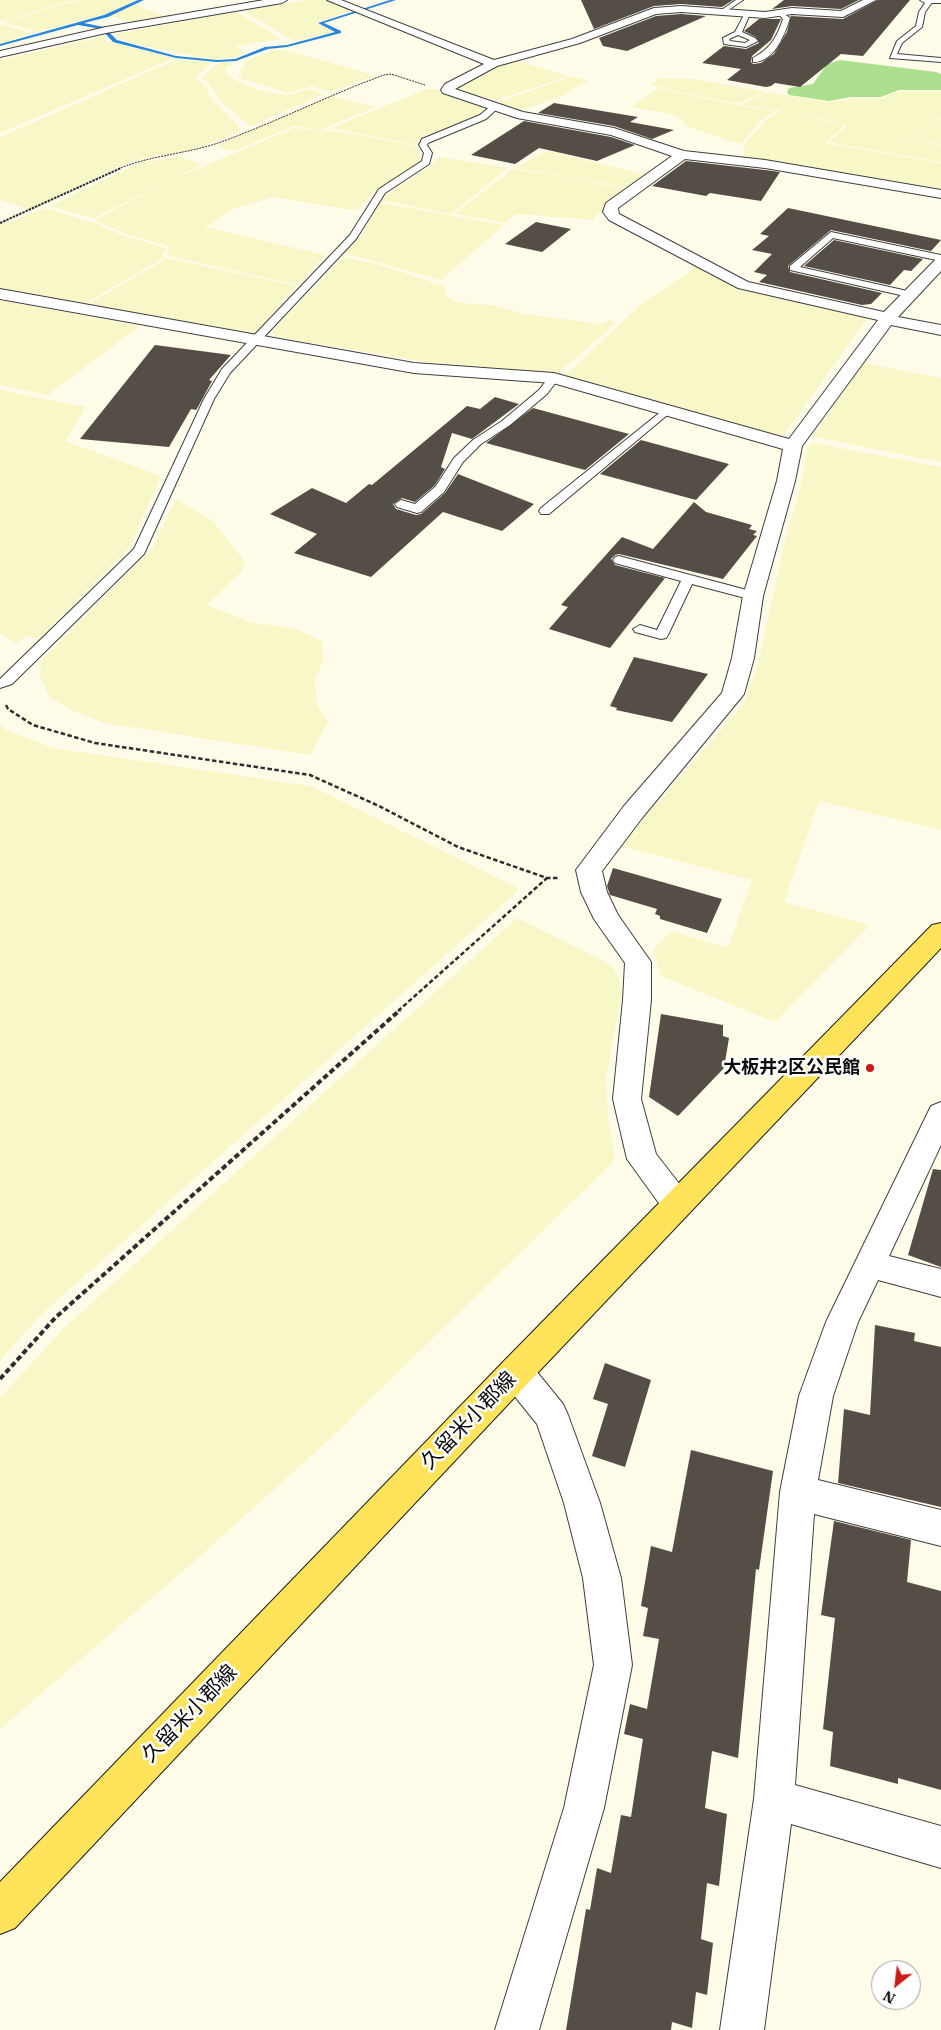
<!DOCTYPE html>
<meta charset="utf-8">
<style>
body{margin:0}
#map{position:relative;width:941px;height:2030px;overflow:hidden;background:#fffdea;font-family:"IBM Plex Serif",serif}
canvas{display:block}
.north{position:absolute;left:871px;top:1960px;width:50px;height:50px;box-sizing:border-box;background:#fff;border:1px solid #9e9e9e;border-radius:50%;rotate:209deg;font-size:14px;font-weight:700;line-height:20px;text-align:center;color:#0c0c0c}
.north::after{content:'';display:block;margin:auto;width:18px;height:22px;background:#c81c17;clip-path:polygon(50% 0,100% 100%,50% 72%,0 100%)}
</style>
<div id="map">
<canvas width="941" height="2030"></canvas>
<div class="north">N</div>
</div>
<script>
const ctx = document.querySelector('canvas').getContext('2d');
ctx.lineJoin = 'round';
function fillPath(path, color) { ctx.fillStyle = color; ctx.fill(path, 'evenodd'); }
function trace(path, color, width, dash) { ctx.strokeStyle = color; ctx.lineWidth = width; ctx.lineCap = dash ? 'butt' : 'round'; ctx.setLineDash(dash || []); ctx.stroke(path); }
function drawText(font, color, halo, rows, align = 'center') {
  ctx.font = font + ' "IBM Plex Serif","Noto Sans JP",serif'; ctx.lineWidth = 5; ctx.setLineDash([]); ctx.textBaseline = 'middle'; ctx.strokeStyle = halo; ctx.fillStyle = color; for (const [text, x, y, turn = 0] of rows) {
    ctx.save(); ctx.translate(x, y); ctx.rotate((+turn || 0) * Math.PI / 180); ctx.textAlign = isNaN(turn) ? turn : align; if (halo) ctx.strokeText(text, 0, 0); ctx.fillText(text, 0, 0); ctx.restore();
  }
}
fillPath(new Path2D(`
 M 0,0 L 75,0 L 2,21 L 0,20 Z
 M 79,0 L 138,0 L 102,15 L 37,32 L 2,22 Z
 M 306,0 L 324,0 L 352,10 L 316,23 L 334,32 L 294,41 L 243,11 Z
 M 135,5 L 165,16 L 132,22 L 110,16 Z
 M 237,12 L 281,39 L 236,46 L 245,53 L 230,58 L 213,59 L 143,46 L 122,40 L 115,34 Z
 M 0,24 L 32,33 L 0,44 Z
 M 104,36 L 106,41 L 174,58 L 0,133 L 0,60 Z
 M 276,50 L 285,50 L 371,74 L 370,76 L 372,77 L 329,92 L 312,86 L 288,93 L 237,77 L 242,75 L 240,69 L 245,65 L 244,61 Z
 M 178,59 L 212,62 L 198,75 L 197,79 L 208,90 L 209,96 L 239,126 L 240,130 L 237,133 L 196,149 L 144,158 L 121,165 L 30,210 L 0,200 L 0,137 Z
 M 518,61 L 569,76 L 497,100 L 453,90 L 495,67 Z
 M 220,62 L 235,64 L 226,68 L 227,74 L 235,80 L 259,90 L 287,95 L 310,89 L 323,94 L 250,127 L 219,100 L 210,85 L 203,79 L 205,74 Z
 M 572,76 L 588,80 L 563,96 L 518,111 L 496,105 L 501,103 L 499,102 Z
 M 659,78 L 693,79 L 766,92 L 739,103 L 732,103 L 650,85 Z
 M 659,88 L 740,106 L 776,111 L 761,120 L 742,143 L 735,143 L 689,127 L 679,118 L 667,113 L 631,107 Z
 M 427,89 L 436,89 L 485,107 L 480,114 L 466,122 L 419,140 L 416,145 L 331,128 Z
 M 905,91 L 941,91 L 941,117 L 908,139 L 941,145 L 941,162 L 828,142 L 847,126 L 810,115 L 740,105 L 768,92 L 826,102 L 859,98 L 883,98 L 894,93 Z
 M 331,96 L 377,107 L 320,130 L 294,126 L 234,151 L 216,146 Z
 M 781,111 L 804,114 L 844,126 L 825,143 L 941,163 L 941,192 L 744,159 L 744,148 L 747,141 L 766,120 Z
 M 941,118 L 941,144 L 910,139 L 931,124 Z
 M 294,128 L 347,133 L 417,146 L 422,161 L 371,194 L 357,211 L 273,197 L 231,210 L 206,227 L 325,255 L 298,285 L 168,256 L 166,254 L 170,247 L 126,234 L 94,220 L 173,179 Z
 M 548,151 L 651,176 L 631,188 L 515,168 Z
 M 180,157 L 203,164 L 93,218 L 50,206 L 142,162 Z
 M 439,157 L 508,168 L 451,214 L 379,200 L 429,167 Z
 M 513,169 L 577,179 L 629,190 L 596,215 L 594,220 L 517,214 L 505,223 L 454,214 Z
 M 379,203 L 393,205 L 504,225 L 441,280 L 344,253 L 362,235 Z
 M 46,208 L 98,224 L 124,236 L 167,248 L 162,253 L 164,258 L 84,304 L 0,288 L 0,225 Z
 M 344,257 L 377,264 L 444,286 L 448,297 L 459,303 L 492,305 L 524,314 L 601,324 L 609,320 L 617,322 L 558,373 L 426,362 L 276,337 L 272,331 Z
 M 168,258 L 296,286 L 257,331 L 250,333 L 88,304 Z
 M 698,266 L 742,287 L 869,316 L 784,435 L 776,436 L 566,375 L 640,305 Z
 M 0,300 L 140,326 L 48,395 L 0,385 Z
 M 863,363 L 941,378 L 941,462 L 819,438 L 814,435 Z
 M 0,390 L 86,407 L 65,441 L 161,476 L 129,548 L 39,638 L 27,636 L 16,643 L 0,633 Z
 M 814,443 L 941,467 L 941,830 L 819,801 L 784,902 L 870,925 L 775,1022 L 661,976 L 653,950 L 671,931 L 728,948 L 752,880 L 620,846 L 743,705 L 757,668 L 785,540 L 800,489 L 806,453 L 810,444 Z
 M 176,499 L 213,521 L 245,562 L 241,572 L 207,605 L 250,622 L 296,629 L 322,641 L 323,661 L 315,680 L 317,704 L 328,722 L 310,755 L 104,723 L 74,711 L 50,698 L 40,676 L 41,661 L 152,549 Z
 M 0,724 L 4,729 L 53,748 L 311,786 L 520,889 L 43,1313 L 0,1360 Z
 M 517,918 L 612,965 L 619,978 L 622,994 L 606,1078 L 608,1117 L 615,1160 L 331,1438 L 197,1559 L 0,1729 L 0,1398 L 64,1328 Z`), '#f8f7c8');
fillPath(new Path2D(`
 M 840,60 L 936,72 L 941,74 L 941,90 L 899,90 L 881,97 L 851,97 L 829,101 L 789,95 L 787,92 L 789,88 L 813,84 L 827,64 Z`), '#acdf8e');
fillPath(new Path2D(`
 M 138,0 L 144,0 L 108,17 L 84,23 L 104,27 L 117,40 L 176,56 L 217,60 L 235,59 L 265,47 L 287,45 L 335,32 L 318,23 L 390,0 L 396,0 L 324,23 L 341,31 L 341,33 L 287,47 L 268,49 L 236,61 L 217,62 L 176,58 L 113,42 L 101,29 L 78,25 L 0,46 L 0,44 L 104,15 Z`), '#2986da');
fillPath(new Path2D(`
 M 581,0 L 733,0 L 722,7 L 681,4 L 654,6 L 594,29 Z
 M 784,0 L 859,0 L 841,9 L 792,6 L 772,9 Z
 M 878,0 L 910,0 L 863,56 L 841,54 L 800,87 L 775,83 L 771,86 L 766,87 L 727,80 L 741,69 L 702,63 L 724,46 L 746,49 L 759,43 L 756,37 L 744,31 L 759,19 L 781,19 L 771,40 L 752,56 L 751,62 L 753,64 L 761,63 L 774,54 L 787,32 L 791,16 L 843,19 Z
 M 681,14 L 706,16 L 627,51 L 603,46 L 599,38 L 656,16 Z
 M 554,103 L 638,117 L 630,122 L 674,130 L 652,139 L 614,126 L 538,113 Z
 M 524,121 L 611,137 L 635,145 L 597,161 L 539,148 L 515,164 L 471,155 Z
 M 686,161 L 765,170 L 780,172 L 761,201 L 710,193 L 706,196 L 652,186 Z
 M 788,208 L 941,240 L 931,251 L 831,230 L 788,266 L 790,272 L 882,293 L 871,304 L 862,305 L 759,282 L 767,275 L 754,272 L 772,254 L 752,250 L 769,236 L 760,234 Z
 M 536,222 L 571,229 L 542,252 L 505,244 Z
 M 834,240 L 923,259 L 911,271 L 904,270 L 890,285 L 804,266 Z
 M 155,345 L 231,355 L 209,380 L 212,381 L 198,407 L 196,410 L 191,409 L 169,447 L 80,439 Z
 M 495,397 L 519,404 L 472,439 L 452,433 L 441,467 L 445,469 L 435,485 L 415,502 L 402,498 L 393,504 L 396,509 L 416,515 L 421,514 L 445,493 L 458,474 L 534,504 L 502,531 L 443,512 L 371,577 L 294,553 L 317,534 L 270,514 L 312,488 L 346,503 L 369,484 L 372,485 L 467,406 L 480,409 Z
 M 533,408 L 629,434 L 585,470 L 486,443 Z
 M 641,440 L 729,464 L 696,500 L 600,474 Z
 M 694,502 L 706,512 L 752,525 L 749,529 L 757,531 L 753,535 L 757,536 L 723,579 L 619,554 L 615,555 L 611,559 L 615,565 L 665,578 L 610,648 L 549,629 L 568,607 L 561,605 L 622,537 L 653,549 Z
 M 634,657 L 708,674 L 672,722 L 616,710 L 617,708 L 610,706 Z
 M 613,868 L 722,899 L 707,933 L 660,919 L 660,916 L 655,914 L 657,909 L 610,895 L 607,886 Z
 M 661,1014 L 723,1025 L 723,1036 L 729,1038 L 724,1068 L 678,1116 L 649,1097 Z
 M 933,1169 L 941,1170 L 941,1267 L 908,1255 Z
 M 875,1325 L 915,1333 L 914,1341 L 941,1347 L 941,1507 L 838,1483 L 844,1409 L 870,1415 Z
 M 605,1363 L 651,1380 L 625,1467 L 592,1456 L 608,1404 L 593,1399 Z
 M 691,1450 L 773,1471 L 759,1570 L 756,1569 L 738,1758 L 712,1751 L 705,1808 L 727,1814 L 719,1886 L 707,1883 L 701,1939 L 713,1943 L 707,1995 L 696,1992 L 692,2028 L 672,2022 L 671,2030 L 566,2030 L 586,1909 L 590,1910 L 597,1868 L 611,1873 L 621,1815 L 631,1817 L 643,1739 L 624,1734 L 630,1704 L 647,1709 L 659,1639 L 643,1636 L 648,1608 L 641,1606 L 651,1546 L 672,1552 Z
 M 834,1521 L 911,1540 L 907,1582 L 941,1591 L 941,1790 L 898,1778 L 898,1784 L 830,1766 L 833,1732 L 823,1729 L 835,1618 L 821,1615 Z`), '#554e47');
const service = new Path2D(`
 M 736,0 L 743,0 L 724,13 L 720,13 L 720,11 Z
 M 927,0 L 933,1 L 925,12 L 922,27 L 902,43 L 897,54 L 941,58 L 941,62 L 890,58 L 897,41 L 916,26 L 919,12 Z
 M 780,11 L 790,18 C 785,34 774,63 753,62 L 753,58 C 771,48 777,37 783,19 L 777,13 Z
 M 745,13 L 750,14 L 742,32 L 755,38 L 758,41 L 746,47 L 724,44 L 723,38 L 735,32 ZM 738,35 L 750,40 L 745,43 L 730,41 L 729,39 Z
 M 492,105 L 499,107 L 486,119 L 428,143 L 427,145 L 432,153 L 429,164 L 385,193 L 356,239 L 230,373 L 214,399 L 144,554 L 12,684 L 0,688 L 0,679 L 134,549 L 204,399 L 222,369 L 350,235 L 379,189 L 422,161 L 424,153 L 419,145 L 422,139 L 480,115 Z
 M 831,232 L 941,255 L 941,261 L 833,238 L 800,267 L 912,292 L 914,294 L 909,297 L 790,270 L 790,266 Z
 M 554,375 L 559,378 L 547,394 L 510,425 L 481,444 L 463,462 L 444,492 L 421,512 L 417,513 L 397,507 L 395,504 L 401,500 L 415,504 L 436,486 L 454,458 L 473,440 L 502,421 L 539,390 L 550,376 Z
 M 668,406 L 672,407 L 672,411 L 549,514 L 541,514 L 539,511 L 541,508 Z
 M 619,556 L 758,593 L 759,596 L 753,600 L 692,584 L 668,635 L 666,638 L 661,639 L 635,632 L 633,629 L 640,625 L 657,630 L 681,581 L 615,563 L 613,560 L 615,557 Z`);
const minor = new Path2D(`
 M 327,0 L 341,0 L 494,60 L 572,39 L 654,8 L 681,6 L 765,12 L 792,8 L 841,11 L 863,0 L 876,0 L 843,17 L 792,14 L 765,18 L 681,12 L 656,14 L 580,43 L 497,66 L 455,89 L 523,112 L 614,128 L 684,151 L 765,160 L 941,190 L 941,198 L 765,168 L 685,159 L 618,208 L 619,214 L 748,282 L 884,312 L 936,259 L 941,258 L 941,271 L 898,317 L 941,325 L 941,335 L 891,325 L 802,446 L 795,481 L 763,596 L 754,658 L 744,694 L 642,818 L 602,871 L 607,892 L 618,915 L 651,962 L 651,1000 L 641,1099 L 656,1154 L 688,1195 L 692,1204 L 688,1213 L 677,1217 L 666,1213 L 627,1159 L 613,1099 L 623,1000 L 625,963 L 594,919 L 581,892 L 576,870 L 624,806 L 722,693 L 732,658 L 743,596 L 777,481 L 783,449 L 553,383 L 414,373 L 0,299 L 0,289 L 414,363 L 554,373 L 789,439 L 878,320 L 738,288 L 609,220 L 603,212 L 606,203 L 672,156 L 611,135 L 517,118 L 443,93 L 441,90 L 445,84 L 484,64 Z
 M 920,0 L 941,0 L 941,3 L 925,3 Z
 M 941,1102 L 941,1145 L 889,1256 L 941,1269 L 941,1297 L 878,1280 L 858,1322 L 833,1396 L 818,1480 L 941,1510 L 941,1546 L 814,1514 L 795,1785 L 941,1826 L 941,1868 L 791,1824 L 764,2030 L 720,2030 L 754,1799 L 780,1492 L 799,1396 L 826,1322 L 931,1106 Z
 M 516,1357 L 528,1361 L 563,1404 L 568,1415 L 600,1503 L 621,1578 L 632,1665 L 604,1808 L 539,2030 L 495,2030 L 564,1808 L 594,1665 L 583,1578 L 564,1503 L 537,1424 L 504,1383 L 499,1372 L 504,1361 Z`);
const tertiary = new Path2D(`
 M 264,0 L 287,0 L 282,3 L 106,33 L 0,57 L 0,51 L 106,27 Z`);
const primary = new Path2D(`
 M 941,923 L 941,948 L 528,1383 L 15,1928 L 0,1934 L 0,1882 L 504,1361 L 932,925 Z`);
trace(service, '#3f3f3f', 2);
trace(minor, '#3f3f3f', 2);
trace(tertiary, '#3f3f3f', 2);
trace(primary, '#1d1d1d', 2);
trace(new Path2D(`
 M 118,169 C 151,155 187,154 221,142 C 276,122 329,95 384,75 L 391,74 L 425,85`), '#2e2e2e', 1, [2, 1]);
trace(new Path2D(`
 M 0,223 L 121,168`), '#2e2e2e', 2, [2.5, 1]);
trace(new Path2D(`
 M 6,705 L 8,709 L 33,725 L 95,743 L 310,775 L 379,806 L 458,847 L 547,878 L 558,878
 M 398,1011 L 547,878`), '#2e2e2e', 2.5, [4.5, 2.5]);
trace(new Path2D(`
 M 0,1379 L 55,1318 L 400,1010`), '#2e2e2e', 4, [5.5, 3]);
fillPath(service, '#fff');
fillPath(minor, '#fff');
fillPath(tertiary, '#fff');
fillPath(primary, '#ffe35a');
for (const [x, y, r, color] of [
 [870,1068,5,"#c81c17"]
]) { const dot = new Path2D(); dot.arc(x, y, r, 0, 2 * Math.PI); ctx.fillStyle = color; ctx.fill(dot); trace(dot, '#fff', 2); }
drawText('bold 18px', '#0c0c0c', '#fff', [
 ["大板井2区公民館",860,1068]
], 'right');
drawText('21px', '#0c0c0c', '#fff', [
 ["久留米小郡線",469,1421,-46],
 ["久留米小郡線",190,1714,-46]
]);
</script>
